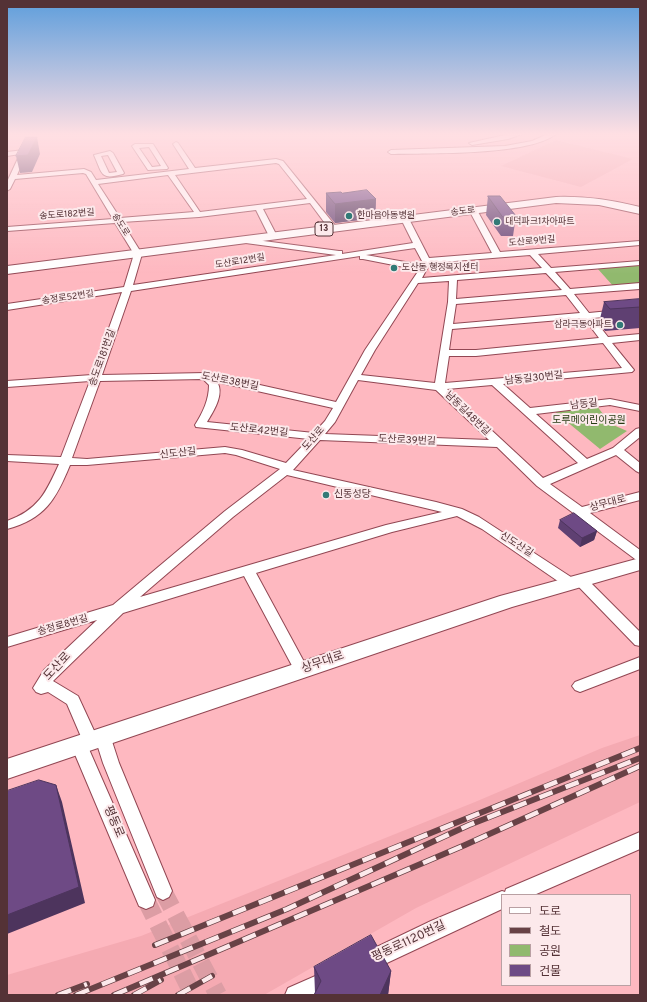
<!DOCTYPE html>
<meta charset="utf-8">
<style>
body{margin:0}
#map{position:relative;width:647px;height:1002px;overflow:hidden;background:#feb8c0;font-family:Overpass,"Noto Sans KR",sans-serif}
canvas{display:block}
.frame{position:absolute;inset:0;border:8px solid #543236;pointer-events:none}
.legend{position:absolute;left:501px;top:894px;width:130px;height:92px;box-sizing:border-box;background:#fce9eb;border:1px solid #b9a0a3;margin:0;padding:5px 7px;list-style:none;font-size:12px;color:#543236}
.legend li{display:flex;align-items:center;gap:8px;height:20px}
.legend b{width:20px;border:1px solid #b9a0a3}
</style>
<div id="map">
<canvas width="647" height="1002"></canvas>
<div class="frame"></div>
<ul class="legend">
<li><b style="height:5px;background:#fff"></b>도로</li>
<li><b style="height:5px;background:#684246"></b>철도</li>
<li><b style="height:11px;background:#91b96e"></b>공원</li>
<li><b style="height:11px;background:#6e4a85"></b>건물</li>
</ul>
</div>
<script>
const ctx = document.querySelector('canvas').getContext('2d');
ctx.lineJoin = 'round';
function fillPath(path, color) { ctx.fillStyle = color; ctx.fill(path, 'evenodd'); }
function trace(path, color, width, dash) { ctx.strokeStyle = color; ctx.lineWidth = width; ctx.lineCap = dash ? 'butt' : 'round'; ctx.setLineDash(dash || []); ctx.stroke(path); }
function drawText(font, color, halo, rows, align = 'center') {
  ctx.font = font + ' Overpass,"Noto Sans KR",sans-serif'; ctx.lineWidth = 4; ctx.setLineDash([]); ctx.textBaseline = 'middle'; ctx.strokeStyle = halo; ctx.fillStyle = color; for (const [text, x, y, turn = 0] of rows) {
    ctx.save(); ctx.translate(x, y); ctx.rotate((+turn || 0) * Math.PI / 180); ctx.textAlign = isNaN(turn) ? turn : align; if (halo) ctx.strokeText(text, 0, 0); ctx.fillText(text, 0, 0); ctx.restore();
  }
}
fillPath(new Path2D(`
 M 556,140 L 633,159 L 581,187 L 501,166 Z
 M 640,735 L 640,802 L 416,908 L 264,995 L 7,995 L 7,975 L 141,936 L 475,802 L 602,748 Z`), '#f5aab2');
fillPath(new Path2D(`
 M 636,265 L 640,266 L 640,285 L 614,287 L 597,268 Z
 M 596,405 L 611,424 L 627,431 L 600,449 L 554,411 Z`), '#91b96e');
trace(new Path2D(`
 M 163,891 L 218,995
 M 146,900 L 193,995`), '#dc9da4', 18, [18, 9]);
const street = new Path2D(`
 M 514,133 L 525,133 L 508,139 L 472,145 L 469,143 Z
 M 550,133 L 557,133 C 532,156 427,153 391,154 L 388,152 L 391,150 L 505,146 L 532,141 Z
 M 176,142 L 178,143 L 195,168 L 276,159 L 283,161 L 337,228 L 336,230 L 330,230 L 310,203 L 263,209 L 277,236 L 273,238 L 269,236 L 256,210 L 199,217 L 122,222 L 142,254 L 133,285 L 336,255 L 238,242 L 237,240 L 241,238 L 339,251 L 342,251 L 342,254 L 413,243 L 401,219 L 405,217 L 409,219 L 429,258 L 492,253 L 469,210 L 473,208 L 477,210 L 500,252 L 640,241 L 640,245 L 538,254 L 551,268 L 640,261 L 640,265 L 555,272 L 570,289 L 640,283 L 640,289 L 574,294 L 589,313 L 640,308 L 640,314 L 593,318 L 608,337 L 640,334 L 640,340 L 612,343 L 634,370 L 632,372 L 503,384 L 530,408 L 610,399 L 640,405 L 640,411 L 610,405 L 536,414 L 587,459 L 613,448 L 636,429 L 640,428 L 640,437 L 624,450 L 640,463 L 640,473 L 636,471 L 616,455 L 550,484 L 582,507 L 640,492 L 640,500 L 590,513 L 640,550 L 640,560 L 635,559 L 537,486 L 497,447 L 320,440 L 293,470 L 436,502 L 462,509 L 479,517 L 574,579 L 575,577 L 580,575 L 585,577 L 640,632 L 640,646 L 635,645 L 576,584 L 575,586 L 570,588 L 565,586 L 482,529 L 457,516 L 392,532 L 256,573 L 309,671 L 307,675 L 302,677 L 297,675 L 244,576 L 123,613 L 53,681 L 78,696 L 96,735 L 97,732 L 103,730 L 109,732 L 119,763 L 172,891 L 169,897 L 163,900 L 157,897 L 103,763 L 97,744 L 91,748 L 88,747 L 155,900 L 153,906 L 146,909 L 139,906 L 71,745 L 73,740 L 79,738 L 82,739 L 67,704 L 48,692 L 41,694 L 36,692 L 33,688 L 44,670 L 97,620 L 7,647 L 7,637 L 113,605 L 225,511 L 280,469 L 236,455 L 225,453 L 87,465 L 70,465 C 56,499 45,519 7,529 L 7,521 C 38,510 46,493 59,464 L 7,461 L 7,455 L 61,457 L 90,381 L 7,387 L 7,381 L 92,375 L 122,292 L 7,310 L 7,304 L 124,287 L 134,254 L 115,223 L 7,231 L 7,227 L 113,219 L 86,174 L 83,173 L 15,179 L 10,189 L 7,191 L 7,182 L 20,154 L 7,156 L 7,152 L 24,150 L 27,152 L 17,175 L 84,169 L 91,172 L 96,180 L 189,169 L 173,144 ZM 276,163 L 279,164 L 307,199 L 200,212 L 175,175 ZM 168,175 L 194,212 L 120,218 L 98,184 ZM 415,248 L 422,261 L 422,265 L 366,255 ZM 530,255 L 542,268 L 422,278 L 430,263 ZM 360,256 L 360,259 L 363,259 L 419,270 L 365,350 L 336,402 L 206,373 L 102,375 L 131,291 ZM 546,273 L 562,290 L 456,299 L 457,280 ZM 449,281 L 448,302 L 435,383 L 361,375 L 375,350 L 418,283 ZM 566,295 L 580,313 L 453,324 L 456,304 ZM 584,318 L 599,338 L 476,350 L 449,350 L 452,329 ZM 603,343 L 622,368 L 445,383 L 449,356 L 476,356 ZM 203,379 L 209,385 C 209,400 203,412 195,425 L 196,427 L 309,439 L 286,463 L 242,450 L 225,447 L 87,459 L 72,458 L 100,381 ZM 358,380 L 436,390 L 489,440 L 325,434 L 335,422 ZM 217,382 L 333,408 L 325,421 L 314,433 L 207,422 C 213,412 225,394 217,382 ZM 492,385 L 578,463 L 543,478 L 447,389 ZM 287,475 L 442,512 L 386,525 L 140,597 L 233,517 Z
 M 135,144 L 153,144 L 168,168 L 167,169 L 148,170 L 132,146 ZM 149,147 L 161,166 L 152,167 L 139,148 Z
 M 110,151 L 113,153 L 124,173 L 123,174 C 100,180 103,175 94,155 ZM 108,155 L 117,172 L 109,173 L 101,156 Z
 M 640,657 L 640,669 L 580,692 L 575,690 L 572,686 L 575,682 Z
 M 640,832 L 640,849 L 534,895 L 502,895 L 502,909 L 374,969 L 367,972 L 360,969 L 357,962 L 360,955 L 431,921 L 502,891 L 505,892 L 506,889 Z
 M 329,970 L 336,973 L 339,980 L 336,987 L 318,995 L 285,995 L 288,988 Z`);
const secondary = new Path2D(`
 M 640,558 L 640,570 L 512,607 L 7,779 L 7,759 L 500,596 Z`);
const primary = new Path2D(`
 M 556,197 C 585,196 612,200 640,207 L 640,214 L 599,205 L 556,203 L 7,274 L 7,266 Z`);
trace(street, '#924753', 2);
trace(secondary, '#924753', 2);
trace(primary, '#924753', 2);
fillPath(street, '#fff');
fillPath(secondary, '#fff');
fillPath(primary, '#fff');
const rail = new Path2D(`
 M 155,945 L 640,748
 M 58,995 L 87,984
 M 76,995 L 287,909 L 469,825 L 640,758
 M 114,995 L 465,845 L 640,766
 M 134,995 L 161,980
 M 178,995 L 212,976`);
trace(rail, '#684246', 6);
trace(rail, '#fce9eb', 4.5, [14]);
fillPath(new Path2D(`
 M 326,193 L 342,193 L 376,199 L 375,218 L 335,223 L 326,212 Z
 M 488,196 L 516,216 L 513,236 L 501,236 L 486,215 Z
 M 640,299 L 640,328 L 605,331 L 599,323 L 604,302 Z
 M 560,520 L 597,531 L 594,540 L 580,547 L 558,528 Z
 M 314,967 L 391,971 L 388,995 L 314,995 L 315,993 Z`), '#5f4072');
fillPath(new Path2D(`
 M 37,137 L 40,154 L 32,172 L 20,173 L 16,156 Z
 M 376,199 L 375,218 L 335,223 L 335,204 Z
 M 597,531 L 594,540 L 580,547 L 582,538 Z
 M 56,785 L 62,802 L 85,903 L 7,934 L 7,915 Z
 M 391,971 L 388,995 L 380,995 Z`), '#4d345d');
const building = new Path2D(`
 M 26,137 L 37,137 L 28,155 L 16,156 Z
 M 367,190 L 376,199 L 335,204 L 326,193 L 341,192 L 342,193 Z
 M 488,196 L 500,196 L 516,216 L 503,217 Z
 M 640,299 L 640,307 L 610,309 L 604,302 Z
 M 574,513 L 597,531 L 582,538 L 560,520 Z
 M 39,780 L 56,785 L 79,887 L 7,915 L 7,791 Z
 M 371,935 L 391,971 L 380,995 L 314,995 L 321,981 L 314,967 Z`);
fillPath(building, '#6e4a85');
trace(building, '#4d345d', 1);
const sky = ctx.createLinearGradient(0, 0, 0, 274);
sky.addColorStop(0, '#5e9edc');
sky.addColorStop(0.49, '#ffdfe3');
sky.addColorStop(1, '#ffdfe300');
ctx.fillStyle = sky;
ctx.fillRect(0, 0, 647, 274);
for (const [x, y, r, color] of [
 [349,216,4,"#317a77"],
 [497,222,4,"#317a77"],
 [394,268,4,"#317a77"],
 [620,325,4,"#317a77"],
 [326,495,4,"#317a77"]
]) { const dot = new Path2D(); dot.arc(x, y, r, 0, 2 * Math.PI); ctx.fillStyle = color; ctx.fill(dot); trace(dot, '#fce9eb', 1.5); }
drawText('9px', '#543236', '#fce9eb', [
 ["송도로",463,212,-7],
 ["송도로182번길",67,215,-4],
 ["송도로",120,225,58],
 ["도산로9번길",532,242,-5],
 ["도산로12번길",240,262,-9],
 ["송정로52번길",68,298,-8]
]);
drawText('9px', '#543236', '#fce9eb', [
 ["한마음아동병원",357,216],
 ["대덕파크1차아파트",505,222],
 ["도산동 행정복지센터",402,268],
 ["삼라극동아파트",612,325,"right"]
], 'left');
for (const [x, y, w] of [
 [324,229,18]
]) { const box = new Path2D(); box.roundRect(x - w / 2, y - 7, w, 14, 3); ctx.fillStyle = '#fce9eb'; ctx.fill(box); trace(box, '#543236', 1); }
drawText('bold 9px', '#543236', null, [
 ["13",324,229]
]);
drawText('10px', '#543236', '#fce9eb', [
 ["송도로181번길",103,358,-70],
 ["남동길30번길",534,379,-6],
 ["도산로38번길",230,382,11],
 ["남동길",584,405,-7],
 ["남동길48번길",467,414,44],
 ["도산로42번길",259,431,6],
 ["도산로",314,439,-49],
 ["도산로39번길",407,441,3],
 ["신도산길",178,454,-6],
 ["상무대로",608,504,-15],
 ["신도산길",516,545,33],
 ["송정로8번길",63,626,-16]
]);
drawText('10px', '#273c14', '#fce9eb', [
 ["도루메어린이공원",589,421]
]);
drawText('10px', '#543236', '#fce9eb', [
 ["신동성당",334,495]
], 'left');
drawText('12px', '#543236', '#fce9eb', [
 ["상무대로",323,663,-19],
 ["도산로",58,667,-47],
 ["평동로",113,822,67],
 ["평동로1120번길",409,942,-25]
]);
</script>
